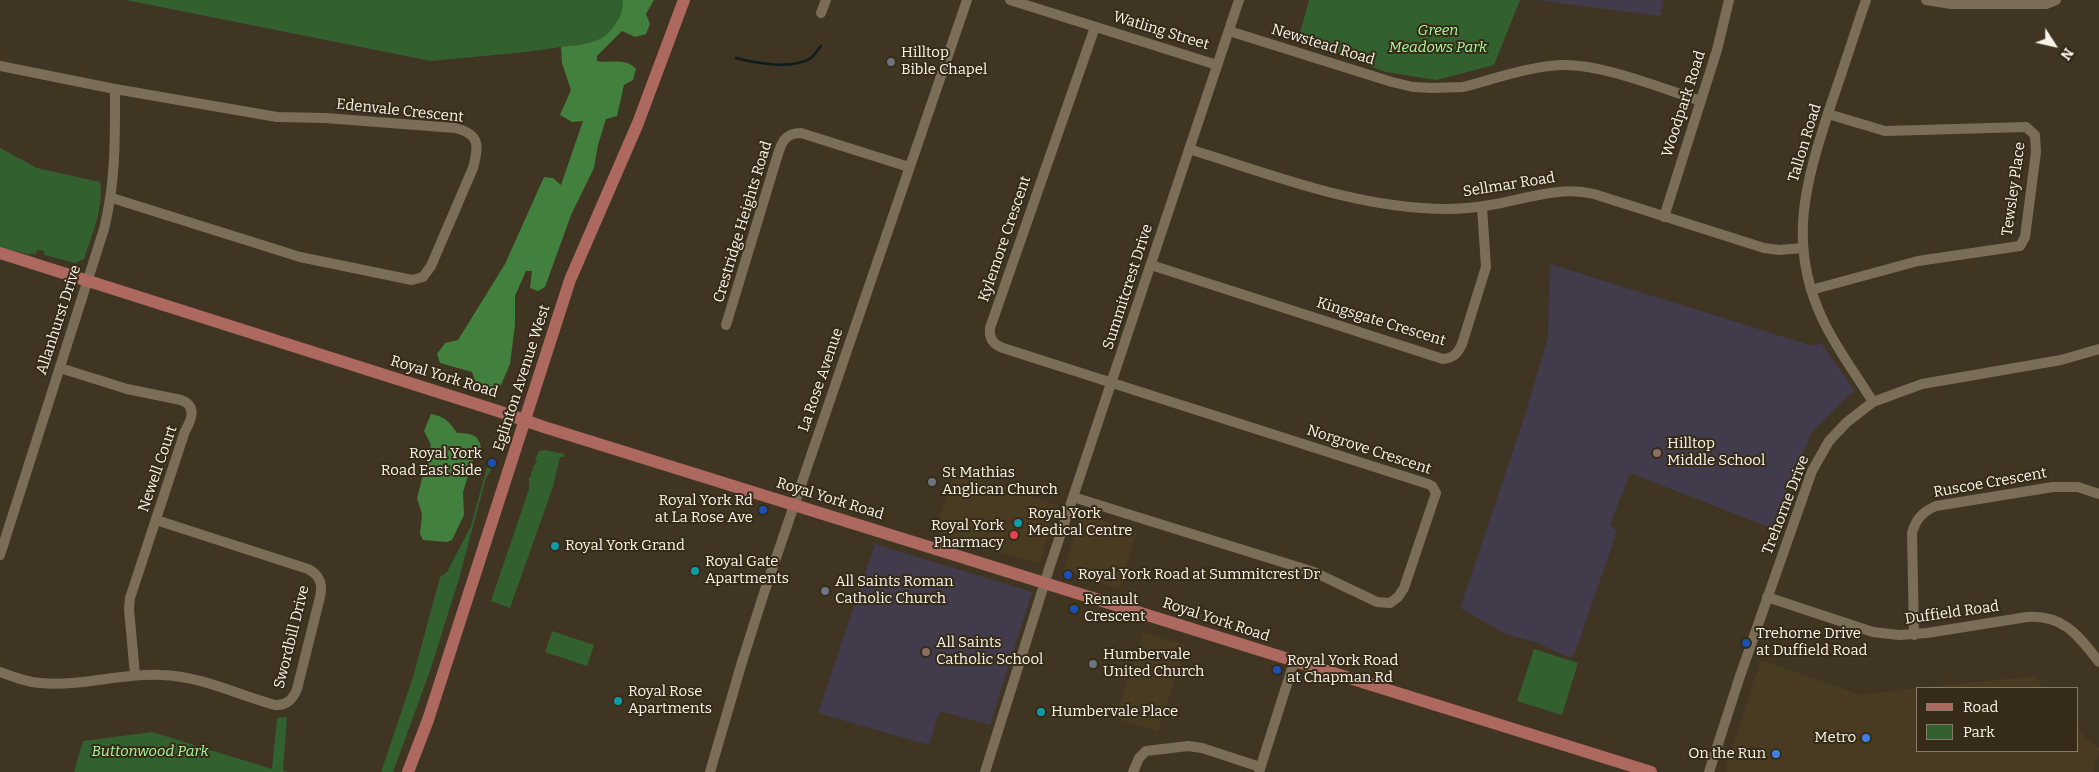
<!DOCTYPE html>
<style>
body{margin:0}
#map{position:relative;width:2099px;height:772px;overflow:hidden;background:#3f3522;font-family:Bitter,serif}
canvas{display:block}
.legend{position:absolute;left:1916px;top:687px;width:162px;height:65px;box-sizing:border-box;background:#352b18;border:1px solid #847b6b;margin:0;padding:6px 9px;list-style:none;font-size:15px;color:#faf3e8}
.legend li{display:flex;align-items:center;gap:10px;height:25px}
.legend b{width:25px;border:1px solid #847b6b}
.north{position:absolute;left:2029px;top:20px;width:50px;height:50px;-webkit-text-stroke:4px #352b18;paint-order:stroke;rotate:125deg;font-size:14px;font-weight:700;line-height:20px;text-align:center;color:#faf3e8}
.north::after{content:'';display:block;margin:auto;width:18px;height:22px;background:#faf3e8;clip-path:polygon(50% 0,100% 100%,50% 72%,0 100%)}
</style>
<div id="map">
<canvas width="2099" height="772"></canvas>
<ul class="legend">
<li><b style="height:6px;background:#ad685f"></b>Road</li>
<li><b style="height:14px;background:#32602e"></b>Park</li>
</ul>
<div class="north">N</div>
</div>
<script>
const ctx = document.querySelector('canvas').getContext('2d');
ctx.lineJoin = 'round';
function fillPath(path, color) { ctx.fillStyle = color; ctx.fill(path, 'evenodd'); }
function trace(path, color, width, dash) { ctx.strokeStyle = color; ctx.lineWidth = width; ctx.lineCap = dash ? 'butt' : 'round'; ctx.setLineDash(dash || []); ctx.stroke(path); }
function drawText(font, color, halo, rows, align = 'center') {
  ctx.font = font + ' Bitter,serif'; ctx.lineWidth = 4; ctx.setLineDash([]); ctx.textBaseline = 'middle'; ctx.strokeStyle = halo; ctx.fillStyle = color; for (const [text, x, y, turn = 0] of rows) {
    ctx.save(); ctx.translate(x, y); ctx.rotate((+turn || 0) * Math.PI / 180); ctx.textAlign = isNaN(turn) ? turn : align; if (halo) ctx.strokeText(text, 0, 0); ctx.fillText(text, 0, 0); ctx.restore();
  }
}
fillPath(new Path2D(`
 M 954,473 L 1058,505 L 1039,564 L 935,532 Z
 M 1081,514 L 1137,531 L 1119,589 L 1064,570 Z
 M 1143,632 L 1186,645 L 1158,732 L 1115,718 Z
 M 1761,660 L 1861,695 L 1918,688 L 1918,751 L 2078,751 L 2078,729 L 2086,739 L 2099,748 L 2099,751 L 2092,772 L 1727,772 L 1726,766 Z
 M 2034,676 L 2044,688 L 1918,688 Z`), '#483b21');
fillPath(new Path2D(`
 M 1536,0 L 1663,0 L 1660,16 Z
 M 1550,264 L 1813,346 L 1821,343 L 1855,391 L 1847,397 L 1812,432 L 1789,484 L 1773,529 L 1630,473 L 1610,525 L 1617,531 L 1576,650 L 1570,658 L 1535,642 L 1506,634 L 1460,608 L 1522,424 L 1548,338 Z
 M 875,544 L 1032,592 L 990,725 L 940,711 L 929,745 L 818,713 Z`), '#413b4c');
fillPath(new Path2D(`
 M 126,0 L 623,0 L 623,12 L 609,35 L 596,42 L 526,52 L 431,61 Z
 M 1309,0 L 1520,0 L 1494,65 L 1436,80 L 1386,72 L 1298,40 Z
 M 0,148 L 37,168 L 100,182 C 104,207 92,235 84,259 L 75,263 L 44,255 L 44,251 L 37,250 L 36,254 L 31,253 L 31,255 L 0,247 Z
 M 545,450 L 565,454 L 564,457 L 560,457 L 553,487 L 510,608 L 491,601 L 529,489 L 529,477 L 531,477 L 531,472 L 534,470 L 532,469 L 537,461 L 535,460 L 539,451 Z
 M 487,467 L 492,469 L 486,478 L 458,582 L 430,671 L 393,772 L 381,772 L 413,677 L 440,577 L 447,572 L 471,526 Z
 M 552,631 L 594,645 L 587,666 L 545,652 Z
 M 1534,649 L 1578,663 L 1562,715 L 1517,701 Z
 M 287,717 L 283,770 L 288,772 L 74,772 L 83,741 L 152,732 L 272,769 L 277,718 Z`), '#32602e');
fillPath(new Path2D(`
 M 623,0 L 654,0 L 646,14 L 650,24 L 646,34 L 635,37 L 622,31 L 597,56 L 597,61 C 610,64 625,57 636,69 L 633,80 L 624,85 L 617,116 L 606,119 L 598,145 L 594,168 L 571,215 L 545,287 L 538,291 L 530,288 L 532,271 L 526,271 L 515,296 L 515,325 L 510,364 L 501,385 L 489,388 L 475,381 L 472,372 L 440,363 L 437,354 L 445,343 L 458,340 L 505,264 L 544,177 L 553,178 L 561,185 L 583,121 L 572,122 L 560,115 L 571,90 L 562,63 L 561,47 C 581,44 602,45 614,26 C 621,16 623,11 623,0 Z
 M 431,414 C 445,417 449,421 457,433 C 469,433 480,434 481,449 L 474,457 L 463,492 L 464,515 L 452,540 L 447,542 L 423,540 L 420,534 L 422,514 L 417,498 L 431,445 L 424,431 Z`), '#42803d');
trace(new Path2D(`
 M 736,58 C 755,63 793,70 811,58 C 814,56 818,49 821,46`), '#0b1d1d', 2.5);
trace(new Path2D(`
 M 1010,0 L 1217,65
 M 1866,0 C 1854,35 1843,70 1831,104 C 1807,179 1786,241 1822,318 C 1835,347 1856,374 1873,402
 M 1926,0 L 1951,4 L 2046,4 L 2056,0
 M 821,13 L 826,0
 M 1229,31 L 1392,82 L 1413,87 L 1432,88 L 1463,87 C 1494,79 1527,67 1560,65 C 1600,63 1661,88 1701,101
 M 0,66 L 115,89 L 277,117 L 325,118 L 455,128 C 480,134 479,145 473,168 L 431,266 L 423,277 L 412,280 L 300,257 L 112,198
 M 1189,149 C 1273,175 1358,209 1447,209 C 1463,209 1480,207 1496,204 C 1528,198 1561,186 1594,194 L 1764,248 L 1779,250 L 1803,248
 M 1664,217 L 1717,50 L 1729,0
 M 1151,265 L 1443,359 C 1454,358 1458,353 1462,344 L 1486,267 L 1482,207
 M 1811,290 L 1918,261 L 2020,246 L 2025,237 L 2036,152 L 2035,135 L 2026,127 L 1885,131 L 1828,114
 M 726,325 L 778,154 C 782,141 786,133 801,133 L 909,167
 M 60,368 L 127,389 L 181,400 C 197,406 192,419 185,431 L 130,598 L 129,609 L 135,675
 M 1073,497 L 1314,572 L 1377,602 L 1390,603 L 1398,597 L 1404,588 L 1436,493 L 1432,486 L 1428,484 L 1003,348 C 993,344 989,339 990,328 L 1095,27
 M 0,555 L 104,229 C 116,181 115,137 115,89
 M 1767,597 L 1873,632 L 1899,635 L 1927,633 L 2027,617 C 2064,615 2078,635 2099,662
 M 1914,635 L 1912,533 C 1916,519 1922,512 1936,506 L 2053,487 L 2078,487 L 2099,494
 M 0,672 C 13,677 26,682 40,683 C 80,687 121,673 161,675 C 201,676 238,695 275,705 C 287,706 293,699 297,689 L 320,597 C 323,584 320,575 308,569 L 156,520
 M 710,772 L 742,662 L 763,596 L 967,0
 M 985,772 L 1049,569 L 1239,0
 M 1133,772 L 1139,758 L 1146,751 L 1188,746 L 1202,748 L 1260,767
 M 1259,772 L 1294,662
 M 1709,772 L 1740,676 L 1812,471 L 1829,441 L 1847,422 L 1873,402 L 1922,384 L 2061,360 L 2099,349`), '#7a6e59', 10);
trace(new Path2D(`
 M 0,253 L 498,411 L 544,427 L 1651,772
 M 408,772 L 428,720 L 570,280 L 638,123 L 684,0`), '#ad685f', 12);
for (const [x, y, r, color] of [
 [891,62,5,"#6b7280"],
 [1657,453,5,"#8d6e63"],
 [492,463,5,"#1a4fb4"],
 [932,482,5,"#6b7280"],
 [763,510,5,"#1a4fb4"],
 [1018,523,5,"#0f9aa8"],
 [1014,535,5,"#e0444e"],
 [555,546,5,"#0f9aa8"],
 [695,571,5,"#0f9aa8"],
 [1068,575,5,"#1a4fb4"],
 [825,591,5,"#6b7280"],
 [1074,609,5,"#1a4fb4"],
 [1746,643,5,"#1a4fb4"],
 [926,652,5,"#8d6e63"],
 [1093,664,5,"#6b7280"],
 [1277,670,5,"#1a4fb4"],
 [618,701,5,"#0f9aa8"],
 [1041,712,5,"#0f9aa8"],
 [1866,738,5,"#3f7fe0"],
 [1776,754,5,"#3f7fe0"]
]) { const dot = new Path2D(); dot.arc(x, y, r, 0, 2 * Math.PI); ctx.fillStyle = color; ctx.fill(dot); trace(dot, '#352b18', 2); }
drawText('15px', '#faf3e8', '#352b18', [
 ["Watling Street",1161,31,17],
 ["Newstead Road",1323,45,17],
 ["Woodpark Road",1684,104,-72],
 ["Edenvale Crescent",400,111,6],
 ["Tallon Road",1805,143,-73],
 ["Sellmar Road",1509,185,-9],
 ["Tewsley Place",2014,189,-82],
 ["Crestridge Heights Road",743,222,-73],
 ["Kylemore Crescent",1005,239,-71],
 ["Summitcrest Drive",1128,287,-72],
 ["Allanhurst Drive",59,320,-72],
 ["Kingsgate Crescent",1381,322,17],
 ["Royal York Road",444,377,17],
 ["Eglinton Avenue West",522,378,-72],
 ["La Rose Avenue",821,380,-71],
 ["Norgrove Crescent",1369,450,18],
 ["Newell Court",158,469,-71],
 ["Ruscoe Crescent",1990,483,-10],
 ["Royal York Road",830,499,17],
 ["Trehorne Drive",1786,505,-69],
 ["Duffield Road",1952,613,-8],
 ["Royal York Road",1216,620,18],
 ["Swordbill Drive",292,637,-76]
]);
drawText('italic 15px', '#a5fa9d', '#352b18', [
 ["Green",1438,31],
 ["Meadows Park",1438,48],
 ["Buttonwood Park",150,752]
]);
drawText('15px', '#faf3e8', '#352b18', [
 ["Hilltop",901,53],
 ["Bible Chapel",901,70],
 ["Hilltop",1667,444],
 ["Middle School",1667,461],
 ["Royal York",482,454,"right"],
 ["Road East Side",482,471,"right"],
 ["St Mathias",942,473],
 ["Anglican Church",942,490],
 ["Royal York Rd",753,501,"right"],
 ["at La Rose Ave",753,518,"right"],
 ["Royal York",1028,514],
 ["Medical Centre",1028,531],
 ["Royal York",1004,526,"right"],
 ["Pharmacy",1004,543,"right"],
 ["Royal York Grand",565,546],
 ["Royal Gate",705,562],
 ["Apartments",705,579],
 ["Royal York Road at Summitcrest Dr",1078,575],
 ["All Saints Roman",835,582],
 ["Catholic Church",835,599],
 ["Renault",1084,600],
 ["Crescent",1084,617],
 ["Trehorne Drive",1756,634],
 ["at Duffield Road",1756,651],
 ["All Saints",936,643],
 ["Catholic School",936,660],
 ["Humbervale",1103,655],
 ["United Church",1103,672],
 ["Royal York Road",1287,661],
 ["at Chapman Rd",1287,678],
 ["Royal Rose",628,692],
 ["Apartments",628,709],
 ["Humbervale Place",1051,712],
 ["Metro",1856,738,"right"],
 ["On the Run",1766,754,"right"]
], 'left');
</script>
